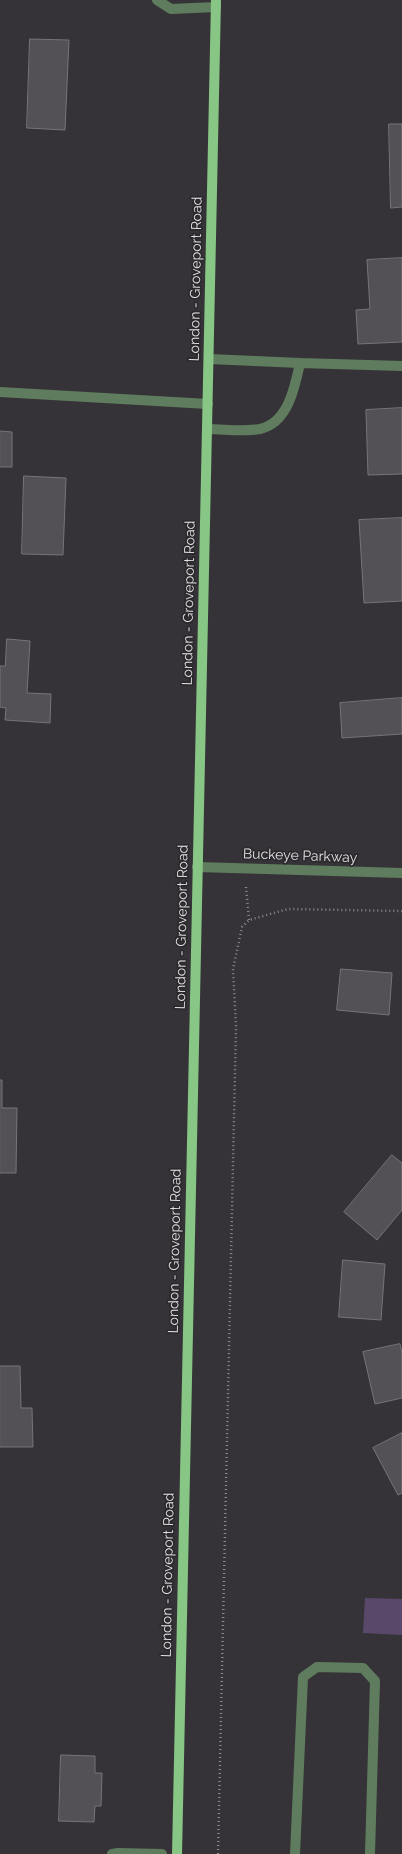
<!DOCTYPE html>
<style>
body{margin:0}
canvas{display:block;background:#353337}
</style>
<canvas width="402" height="1854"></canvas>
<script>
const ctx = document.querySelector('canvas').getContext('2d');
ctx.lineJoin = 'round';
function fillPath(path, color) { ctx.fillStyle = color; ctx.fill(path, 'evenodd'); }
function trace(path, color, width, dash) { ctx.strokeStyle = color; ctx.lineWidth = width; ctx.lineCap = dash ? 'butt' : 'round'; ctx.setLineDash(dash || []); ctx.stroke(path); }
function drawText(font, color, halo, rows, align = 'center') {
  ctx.font = font + ' Raleway,sans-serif'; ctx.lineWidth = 3.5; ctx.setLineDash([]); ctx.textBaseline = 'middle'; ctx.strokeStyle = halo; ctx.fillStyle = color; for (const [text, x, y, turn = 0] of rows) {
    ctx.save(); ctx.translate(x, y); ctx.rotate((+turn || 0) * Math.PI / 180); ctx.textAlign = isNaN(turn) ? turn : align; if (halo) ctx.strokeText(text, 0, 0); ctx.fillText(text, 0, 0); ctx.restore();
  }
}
fillPath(new Path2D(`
 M 365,1598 L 402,1599 L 402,1635 L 363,1633 Z`), '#59486a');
const building = new Path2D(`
 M 30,39 L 69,40 L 65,130 L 27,128 Z
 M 389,124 L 402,124 L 402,207 L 391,208 Z
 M 402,258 L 402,342 L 358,344 L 356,310 L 370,309 L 367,260 Z
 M 402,408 L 402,474 L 368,475 L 366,410 Z
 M 0,431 L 12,432 L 12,467 L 0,467 Z
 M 24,476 L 66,478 L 63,555 L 22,554 Z
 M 402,518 L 402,601 L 364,603 L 359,520 Z
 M 7,639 L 30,641 L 27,693 L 51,694 L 50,723 L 5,720 L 6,708 L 0,707 L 0,666 L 5,666 Z
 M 402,698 L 402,734 L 342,738 L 340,703 Z
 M 341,969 L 392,973 L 389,1015 L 337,1010 Z
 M 0,1080 L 2,1080 L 2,1108 L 17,1108 L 16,1173 L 0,1173 Z
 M 392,1155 L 402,1163 L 402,1210 L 377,1240 L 344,1212 Z
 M 343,1260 L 385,1264 L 381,1320 L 339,1317 Z
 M 400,1344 L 402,1353 L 402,1398 L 375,1404 L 363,1352 Z
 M 0,1366 L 20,1366 L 21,1408 L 32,1408 L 33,1447 L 0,1447 Z
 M 402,1433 L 402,1493 L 398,1495 L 373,1448 Z
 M 61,1755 L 95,1756 L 95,1773 L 102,1773 L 101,1806 L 95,1806 L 94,1822 L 59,1821 Z`);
fillPath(building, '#535155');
trace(building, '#767478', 1);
trace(new Path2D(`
 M 246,887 L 249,920
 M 218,1854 L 236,1026 L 233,969 L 242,927 L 249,920 L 288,909 L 402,911`), '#8c8a8d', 2.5, [1, 3]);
trace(new Path2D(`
 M 157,0 L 171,9 L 216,7
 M 209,359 L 300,363 L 402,366
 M 0,392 L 208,404
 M 207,429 C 224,429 244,432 260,429 C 288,423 295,387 300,363
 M 197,867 L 402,873
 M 112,1854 L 118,1853 L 162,1854
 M 295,1854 L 303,1677 L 317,1667 L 363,1668 L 375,1681 L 370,1854`), '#5f7d5e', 10);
trace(new Path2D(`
 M 177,1854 L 216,0`), '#87c684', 10);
drawText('14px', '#e2e1e3', '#2b292d', [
 ["London - Groveport Road",196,279,-89],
 ["London - Groveport Road",189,603,-89],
 ["Buckeye Parkway",300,856,2],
 ["London - Groveport Road",182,927,-89],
 ["London - Groveport Road",175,1251,-89],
 ["London - Groveport Road",168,1575,-89]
]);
</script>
